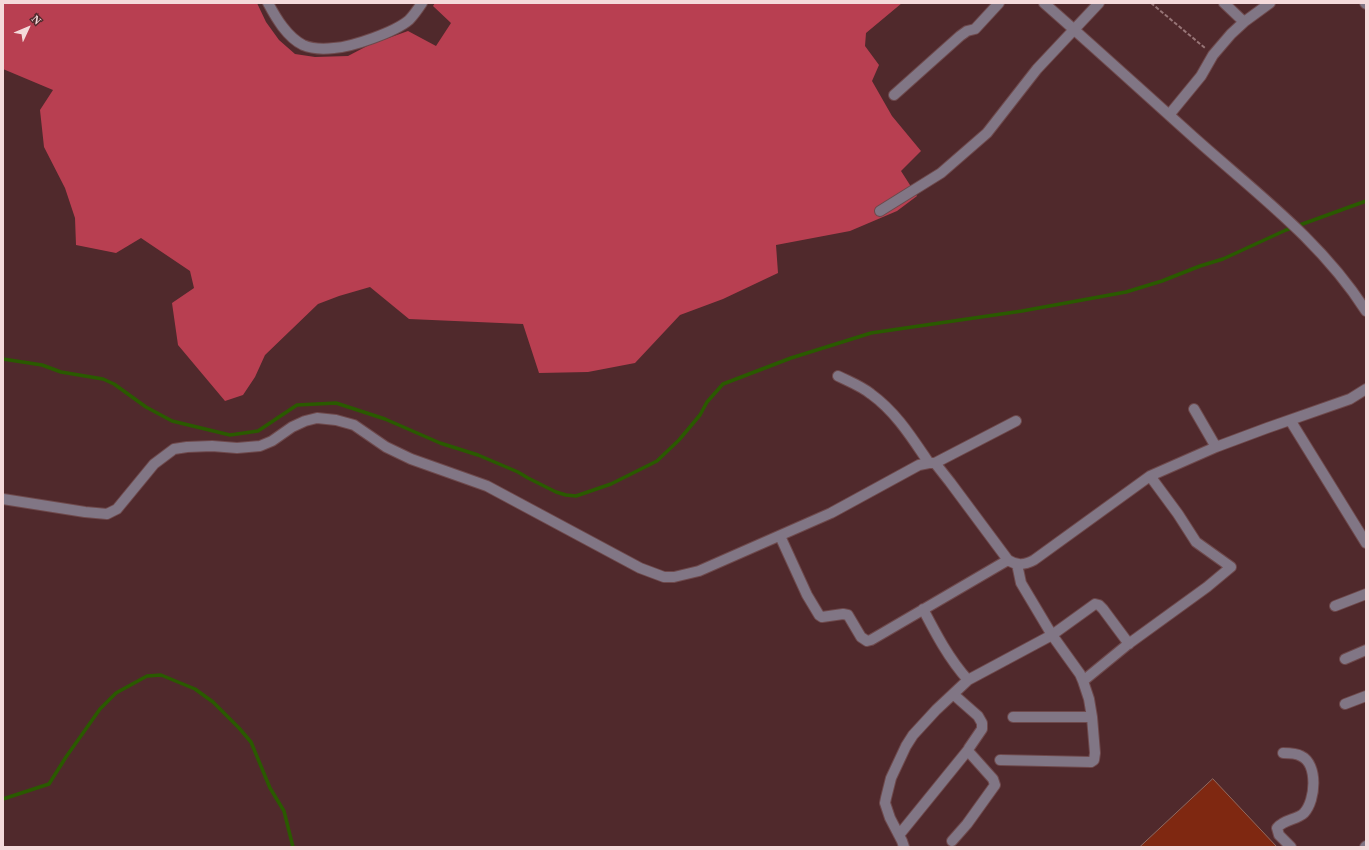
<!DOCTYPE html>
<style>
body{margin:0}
#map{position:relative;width:1369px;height:850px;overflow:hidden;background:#50292c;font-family:Georgia,serif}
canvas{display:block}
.frame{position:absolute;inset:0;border:4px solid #f4dadb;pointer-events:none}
.north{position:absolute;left:8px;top:8px;width:40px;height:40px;-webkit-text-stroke:3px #50292c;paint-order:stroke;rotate:46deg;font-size:11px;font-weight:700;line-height:16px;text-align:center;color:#f4dadb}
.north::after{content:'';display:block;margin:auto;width:14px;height:18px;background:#f4dadb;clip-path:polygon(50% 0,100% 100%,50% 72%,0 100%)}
</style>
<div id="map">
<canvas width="1369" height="850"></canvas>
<div class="frame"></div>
<div class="north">N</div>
</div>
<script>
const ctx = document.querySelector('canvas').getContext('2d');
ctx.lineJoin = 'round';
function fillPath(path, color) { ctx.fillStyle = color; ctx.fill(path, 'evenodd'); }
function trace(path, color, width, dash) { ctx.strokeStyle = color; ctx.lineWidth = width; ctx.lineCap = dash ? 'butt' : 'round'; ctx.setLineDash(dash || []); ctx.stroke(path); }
fillPath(new Path2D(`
 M 3,3 L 257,3 L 266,22 L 279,40 L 295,54 L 315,57 L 348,56 L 369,45 L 408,31 L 436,46 L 451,23 L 433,6 L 435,3 L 902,3 L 866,33 L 865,46 L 879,65 L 872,81 L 892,116 L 921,151 L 901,171 L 917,196 L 897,211 L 850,231 L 776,245 L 778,273 L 723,299 L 680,315 L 635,363 L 588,372 L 539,373 L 523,324 L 409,319 L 370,287 L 339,296 L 318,304 L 265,355 L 255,377 L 243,395 L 225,401 L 178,345 L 172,303 L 194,288 L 190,271 L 141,238 L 116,253 L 76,245 L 75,218 L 65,188 L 44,147 L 40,110 L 53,90 L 3,69 Z`), '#b83f51');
trace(new Path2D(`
 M 3,359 L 42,365 L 61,372 L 103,379 L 114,384 L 146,407 L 172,421 L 230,435 L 258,431 L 297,405 L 336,403 L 385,419 L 440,443 L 478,455 L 518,472 L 528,478 L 556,492 L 566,495 L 576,496 L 611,484 L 657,461 L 679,440 L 700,415 L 707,402 L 723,384 L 791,358 L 871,333 L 1022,311 L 1126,292 L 1162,281 L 1200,266 L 1223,259 L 1286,230 L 1366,201
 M 3,799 L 49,784 L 66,757 L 100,709 L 116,693 L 147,676 L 161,675 L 195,689 L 213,702 L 239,728 L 251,742 L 270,788 L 284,811 L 293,847`), '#2a5a00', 3.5);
const building = new Path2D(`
 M 1213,779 L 1277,847 L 1140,847 Z`);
fillPath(building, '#7f2811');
trace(building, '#946a5e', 1);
const minor = new Path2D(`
 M 268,3 C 276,18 287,37 303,45 C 312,49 325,49 334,48 C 352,47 395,32 409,20 C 414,15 418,9 422,3
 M 1044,3 C 1093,46 1141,90 1189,133 C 1252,190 1320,239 1366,311
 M 1224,3 L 1244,22
 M 1365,3 L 1366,4
 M 894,95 L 960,36 L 967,31 L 975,29 L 999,3
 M 1169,115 L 1201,76 L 1213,55 L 1231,34 L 1244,22 L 1270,3
 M 880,211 L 941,173 L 987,133 L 1037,69 L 1099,3
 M 838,376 C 850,382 861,386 871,394 C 896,412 912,438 929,463
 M 1194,409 L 1216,447
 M 1290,420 L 1366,543
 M 935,463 L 1016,421
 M 3,499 L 85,512 L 107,514 L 117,509 L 154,464 L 174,449 L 187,447 L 212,446 L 237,448 L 260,446 L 272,441 L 292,427 L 305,421 L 317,418 L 336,420 L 354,425 L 386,447 L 411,459 L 487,486 L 640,568 L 664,577 L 674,577 L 699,571 L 831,513 L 919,465 L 929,463 L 935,463 L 950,482 L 1008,560 C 1017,566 1025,565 1034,560 L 1150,476 L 1216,447 L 1267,428 L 1350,399 L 1366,389
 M 780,536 L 807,595 L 819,615 L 822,617 L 843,614 L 848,615 L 861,637 L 867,641 L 871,640 L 1008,560
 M 1335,606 L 1366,594
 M 923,609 C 936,634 949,659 968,680
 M 1345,659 L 1366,650
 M 1083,681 L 1127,645 L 1207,587 L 1231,567 L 1196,542 L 1178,514 L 1150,476
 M 1345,704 L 1366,696
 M 1013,717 L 1092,717
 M 1283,753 C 1289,753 1296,753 1301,756 C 1318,764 1316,800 1304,813 C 1297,820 1284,819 1277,828 L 1279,835 L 1291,847
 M 1000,760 L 1091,762 L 1094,760 L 1095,753 L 1092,717 L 1089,699 L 1083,681 L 1080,674 L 1052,635 L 1021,583 L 1017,564
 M 899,835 L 968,750
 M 952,841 L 967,824 L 995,785 L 993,779 L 968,751 L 969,748 L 982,729 L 982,723 L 978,716 L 953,694
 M 904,847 L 902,841 L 890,818 L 885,803 L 886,798 L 891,778 L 906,746 L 913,735 L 936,710 L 968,680 L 1052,635 L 1095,604 L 1099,605 L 1103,609 L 1129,644
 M 1365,847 L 1366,846`);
trace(minor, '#6e494c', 12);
trace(new Path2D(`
 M 1151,3 L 1205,48`), '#977577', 2, [4, 2]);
trace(minor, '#817685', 10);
</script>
